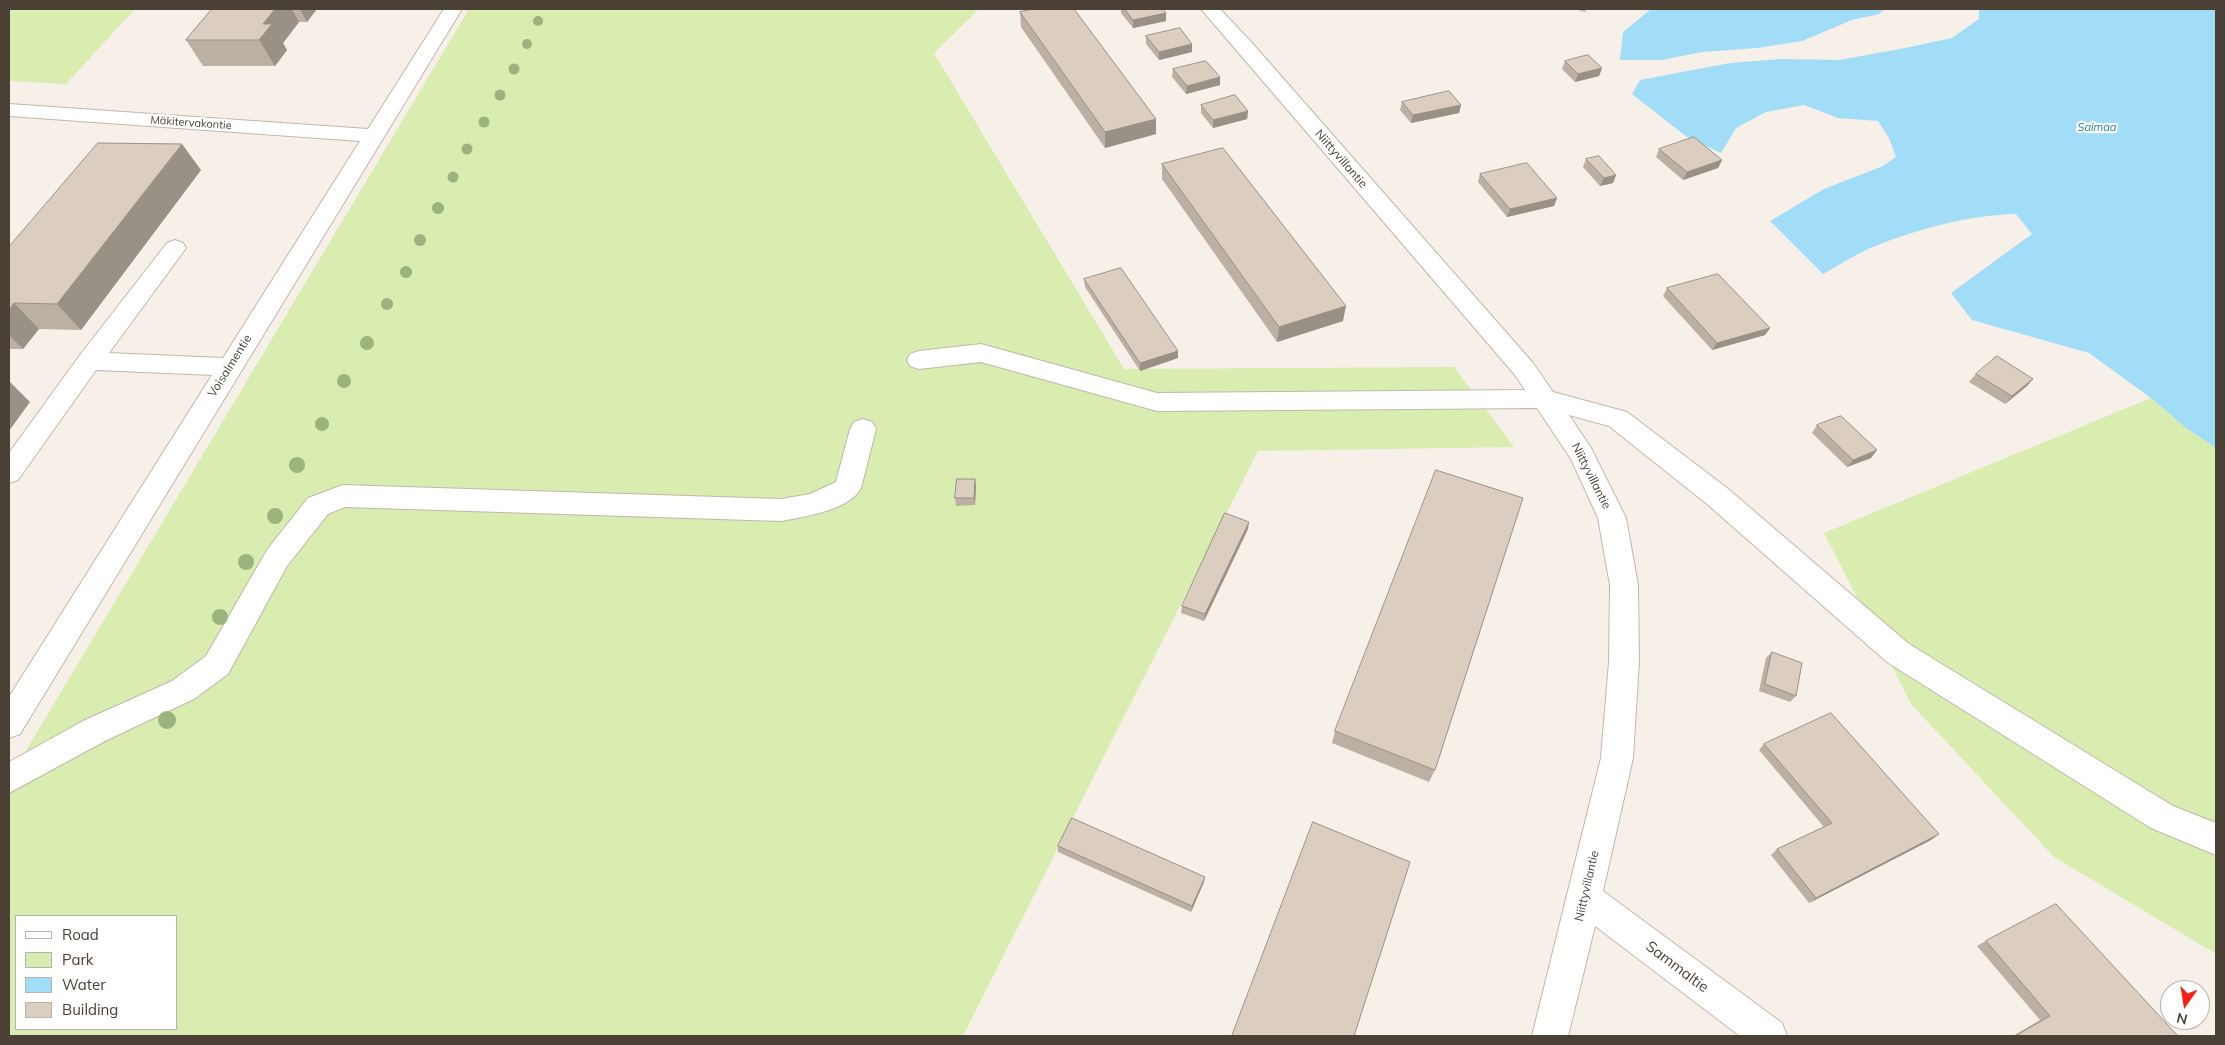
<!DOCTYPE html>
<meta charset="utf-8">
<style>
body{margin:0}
#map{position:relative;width:2225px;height:1045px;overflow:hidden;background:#f6f0e9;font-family:Mulish,sans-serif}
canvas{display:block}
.frame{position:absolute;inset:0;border:10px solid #4a4036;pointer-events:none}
.legend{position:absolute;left:15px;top:915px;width:162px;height:115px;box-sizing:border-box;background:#fff;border:1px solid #b7b3af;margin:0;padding:6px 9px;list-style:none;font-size:15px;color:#4a4036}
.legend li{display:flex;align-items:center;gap:10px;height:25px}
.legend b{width:25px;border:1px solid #b7b3af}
.north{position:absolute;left:2160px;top:980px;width:50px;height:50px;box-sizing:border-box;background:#fff;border:1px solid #b7b3af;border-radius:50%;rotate:193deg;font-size:14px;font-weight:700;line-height:20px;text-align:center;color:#4a4036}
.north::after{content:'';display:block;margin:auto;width:18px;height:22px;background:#ff1f16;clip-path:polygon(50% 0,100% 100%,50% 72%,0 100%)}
</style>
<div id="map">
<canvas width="2225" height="1045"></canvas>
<div class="frame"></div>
<ul class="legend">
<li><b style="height:6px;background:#fff"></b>Road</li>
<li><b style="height:14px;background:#d8edaf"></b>Park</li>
<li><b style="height:14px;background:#a1ddf6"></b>Water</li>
<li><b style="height:14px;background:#dbcdc0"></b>Building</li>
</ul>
<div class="north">N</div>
</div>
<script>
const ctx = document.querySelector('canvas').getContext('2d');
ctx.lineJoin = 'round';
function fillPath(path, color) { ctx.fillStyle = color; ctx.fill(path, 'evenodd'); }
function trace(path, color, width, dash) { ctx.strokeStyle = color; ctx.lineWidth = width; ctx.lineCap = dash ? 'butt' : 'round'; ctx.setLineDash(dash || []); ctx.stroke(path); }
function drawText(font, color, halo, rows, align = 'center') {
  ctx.font = font + ' Mulish,sans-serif'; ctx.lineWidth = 4.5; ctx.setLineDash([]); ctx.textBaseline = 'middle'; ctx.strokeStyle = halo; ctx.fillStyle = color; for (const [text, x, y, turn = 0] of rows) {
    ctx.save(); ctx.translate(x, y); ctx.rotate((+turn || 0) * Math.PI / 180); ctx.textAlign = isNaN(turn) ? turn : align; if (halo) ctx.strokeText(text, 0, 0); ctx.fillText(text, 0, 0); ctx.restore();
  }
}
fillPath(new Path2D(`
 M 9,9 L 135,9 L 66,84 L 9,81 Z
 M 469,9 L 979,9 L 934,53 L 1124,369 L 1454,367 L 1514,447 L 1258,451 L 963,1036 L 9,1036 L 9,779 ZM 16,916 L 176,916 L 176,1029 L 16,1029 Z
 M 2151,398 L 2186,428 L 2216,448 L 2216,954 L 2054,857 L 1911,704 L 1824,533 Z`), '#d8edaf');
fillPath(new Path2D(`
 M 1651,9 L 1884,9 L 1879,14 L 1852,20 L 1802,41 L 1757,48 L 1702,52 L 1662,60 L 1620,60 L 1623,32 Z
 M 1979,9 L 2216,9 L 2216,448 L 2186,428 L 2151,398 L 2089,353 L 1972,320 L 1951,293 L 2032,234 L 2016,214 C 1970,215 1921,228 1878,245 C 1859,252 1841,264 1823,274 L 1770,221 L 1824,189 L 1883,166 L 1896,157 L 1889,138 L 1878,121 L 1838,118 L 1804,105 L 1766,112 L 1736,128 L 1721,153 L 1687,137 L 1632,94 L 1640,80 L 1730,63 L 1781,59 L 1839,60 L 1905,48 L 1952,38 L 1979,19 Z`), '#a1ddf6');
const minor = new Path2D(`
 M 444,9 L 462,9 L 20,734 L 9,738 L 9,697 L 212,375 L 96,370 L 18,480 L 9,483 L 9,453 L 80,355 L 167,243 L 175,240 L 183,243 L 186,248 L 109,353 L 223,358 L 360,141 L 9,116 L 9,104 L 368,129 Z
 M 1201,9 L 1220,9 L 1252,43 L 1533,363 L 1553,392 L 1627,412 L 1727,488 L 1909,644 L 2173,806 L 2216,823 L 2216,855 L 2151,828 L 1887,662 L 1707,504 L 1609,426 L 1569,415 L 1591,448 L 1626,518 L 1638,585 L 1639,662 L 1633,758 L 1603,891 L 1782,1023 L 1787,1036 L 1740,1036 L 1595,926 L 1568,1036 L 1532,1036 L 1601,758 L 1609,662 L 1610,585 L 1598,518 L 1571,459 L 1537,408 L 1157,411 L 981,362 L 919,369 L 910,366 L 907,360 L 910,354 L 919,351 L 981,344 L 1157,393 L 1525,390 L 1515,375 Z
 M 863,419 L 872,422 L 876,429 L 861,488 C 850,510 804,517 781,521 L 345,507 L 328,514 L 287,566 L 228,674 L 194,699 L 105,741 L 9,793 L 9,762 L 83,721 L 172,681 L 206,656 L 267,550 L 308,498 L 343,485 L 781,499 L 810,494 L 836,482 L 850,429 L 854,422 Z`);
trace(minor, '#c2b7aa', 2);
fillPath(minor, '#fff');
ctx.fillStyle = '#9cb37d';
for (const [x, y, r] of [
 [538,21,5],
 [527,44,5],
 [514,69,5.5],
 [500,95,5.5],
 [484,122,5.5],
 [467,149,5.5],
 [453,177,5.5],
 [438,208,6],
 [420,240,6],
 [406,272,6],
 [387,304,6],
 [367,343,7],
 [344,381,7],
 [322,424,7],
 [297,465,8],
 [275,516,8],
 [246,562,8],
 [220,617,8],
 [167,720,9]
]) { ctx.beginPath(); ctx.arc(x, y, r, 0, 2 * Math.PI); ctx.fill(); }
fillPath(new Path2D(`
 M 212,9 L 317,9 L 307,22 L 299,22 L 283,43 L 287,50 L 275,66 L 203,66 L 186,40 Z
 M 1121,9 L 1163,9 L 1166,21 L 1133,28 L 1121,13 Z
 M 1574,9 L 1586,9 L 1585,12 Z
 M 1020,12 L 1156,134 L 1105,148 L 1021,27 Z
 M 1146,36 L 1192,52 L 1159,60 L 1146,44 Z
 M 1565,61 L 1602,68 L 1599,76 L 1575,82 L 1562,69 Z
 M 1173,69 L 1220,77 L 1220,85 L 1186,94 L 1172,77 Z
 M 1402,102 L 1461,105 L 1459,113 L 1411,123 L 1400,110 Z
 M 1201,105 L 1248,111 L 1247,119 L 1213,128 L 1201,113 Z
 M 1659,149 L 1722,160 L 1718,168 L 1683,180 L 1656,157 Z
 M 1586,159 L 1616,175 L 1613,183 L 1600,186 L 1583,167 Z
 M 1162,164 L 1343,321 L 1277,342 L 1162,179 Z
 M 201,170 L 81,330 L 39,329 L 23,349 L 9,349 L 9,247 Z
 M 1480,174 L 1557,198 L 1554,206 L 1507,217 L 1478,182 Z
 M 1084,279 L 1178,358 L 1140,371 L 1085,287 Z
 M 1667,288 L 1770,328 L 1765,335 L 1712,350 L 1663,296 Z
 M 1976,374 L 2033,379 L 2027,386 L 2005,404 L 1969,382 Z
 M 1817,425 L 1871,458 L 1847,467 L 1812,433 Z
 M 975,479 L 976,486 L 975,505 L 956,506 L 955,498 Z
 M 1248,529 L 1204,621 L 1181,613 L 1182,606 Z
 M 1772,652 L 1796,696 L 1790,702 L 1759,691 L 1766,658 Z
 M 1335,731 L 1435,770 L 1429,782 L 1332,743 Z
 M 1764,744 L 1939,834 L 1931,840 L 1809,903 L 1771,855 L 1777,849 L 1824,827 L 1759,750 Z
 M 1058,846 L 1204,882 L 1191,912 L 1058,852 Z
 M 1986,941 L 2178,1036 L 2013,1036 L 2040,1020 L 1977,946 Z`), '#bcb0a5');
fillPath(new Path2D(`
 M 275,9 L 292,9 L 299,22 L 283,43 L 287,50 L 275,66 L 259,40 L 263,24 Z
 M 300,9 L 317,9 L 307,22 Z
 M 1166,13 L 1166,21 L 1133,28 L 1133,20 Z
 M 1192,44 L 1192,52 L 1159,60 L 1159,52 Z
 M 1602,68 L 1599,76 L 1575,82 L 1578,74 Z
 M 1220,77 L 1220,85 L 1186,94 L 1187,86 Z
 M 1461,105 L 1459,113 L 1411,123 L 1413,115 Z
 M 1248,111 L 1247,119 L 1213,128 L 1213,120 Z
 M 1156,119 L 1156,134 L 1105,148 L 1105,132 Z
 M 182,144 L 201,170 L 81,330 L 57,304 Z
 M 1722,160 L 1718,168 L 1683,180 L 1687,172 Z
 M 1616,175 L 1613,183 L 1600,186 L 1604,178 Z
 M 1557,198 L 1554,206 L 1507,217 L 1510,209 Z
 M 14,303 L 39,329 L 23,349 L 9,335 L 9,310 Z
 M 1346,306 L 1343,321 L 1277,342 L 1279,327 Z
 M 1770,328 L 1765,335 L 1712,350 L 1717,343 Z
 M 1178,351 L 1178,358 L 1140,371 L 1140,363 Z
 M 2033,379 L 2027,386 L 2005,404 L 2012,396 Z
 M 9,381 L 30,402 L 9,431 Z
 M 1877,450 L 1871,458 L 1847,467 L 1853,460 Z
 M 975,479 L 976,486 L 975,505 L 974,498 Z
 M 1249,522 L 1248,529 L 1204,621 L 1205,614 Z
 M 1939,834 L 1931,840 L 1809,903 L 1816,898 Z
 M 1205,877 L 1204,882 L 1191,912 L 1192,906 Z`), '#999086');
const building = new Path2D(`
 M 212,9 L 275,9 L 263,24 L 272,24 L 259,40 L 186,40 Z
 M 1034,9 L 1074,9 L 1156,119 L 1105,132 L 1020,12 Z
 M 1125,9 L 1163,9 L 1166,13 L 1133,20 Z
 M 1180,28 L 1192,44 L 1159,52 L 1146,36 Z
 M 1588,55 L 1602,68 L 1578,74 L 1565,61 Z
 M 1206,61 L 1220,77 L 1187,86 L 1173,69 Z
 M 1449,91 L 1461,105 L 1413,115 L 1402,102 Z
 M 1235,95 L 1248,111 L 1213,120 L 1201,105 Z
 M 1694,137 L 1722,160 L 1687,172 L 1659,149 Z
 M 98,143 L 182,144 L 57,304 L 14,303 L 9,310 L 9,247 Z
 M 1223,148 L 1346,306 L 1279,327 L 1162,164 Z
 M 1599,156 L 1616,175 L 1604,178 L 1586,159 Z
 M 1527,163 L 1557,198 L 1510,209 L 1480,174 Z
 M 1121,268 L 1178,351 L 1140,363 L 1084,279 Z
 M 1718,274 L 1770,328 L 1717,343 L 1667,288 Z
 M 1997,356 L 2033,379 L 2012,396 L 1976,374 Z
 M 1841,416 L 1877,450 L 1853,460 L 1817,425 Z
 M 1436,470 L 1523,498 L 1435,770 L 1335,731 Z
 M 957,479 L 975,479 L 974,498 L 955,498 Z
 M 1225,513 L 1249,522 L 1205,614 L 1182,606 Z
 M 1772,652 L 1802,663 L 1796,696 L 1765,684 Z
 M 1831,713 L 1939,834 L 1816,898 L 1777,849 L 1832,823 L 1764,744 Z
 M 1072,818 L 1205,877 L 1192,906 L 1058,846 Z
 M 1313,822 L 1410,862 L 1354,1036 L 1232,1036 Z
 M 2056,904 L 2178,1036 L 2015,1036 L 2050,1016 L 1986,941 Z`);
fillPath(building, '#dbcdc0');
trace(building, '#999086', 1);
drawText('11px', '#4a4036', '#fff', [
 ["Mäkitervakontie",191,123,4]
]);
drawText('italic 11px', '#237da5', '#fff', [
 ["Saimaa",2097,128]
]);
drawText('12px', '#4a4036', '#fff', [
 ["Niittyvillantie",1341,159,49],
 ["Voisalmentie",230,366,-58],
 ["Niittyvillantie",1591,476,63],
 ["Niittyvillantie",1587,886,-77]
]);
drawText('15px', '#4a4036', '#fff', [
 ["Sammaltie",1677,967,37]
]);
</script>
